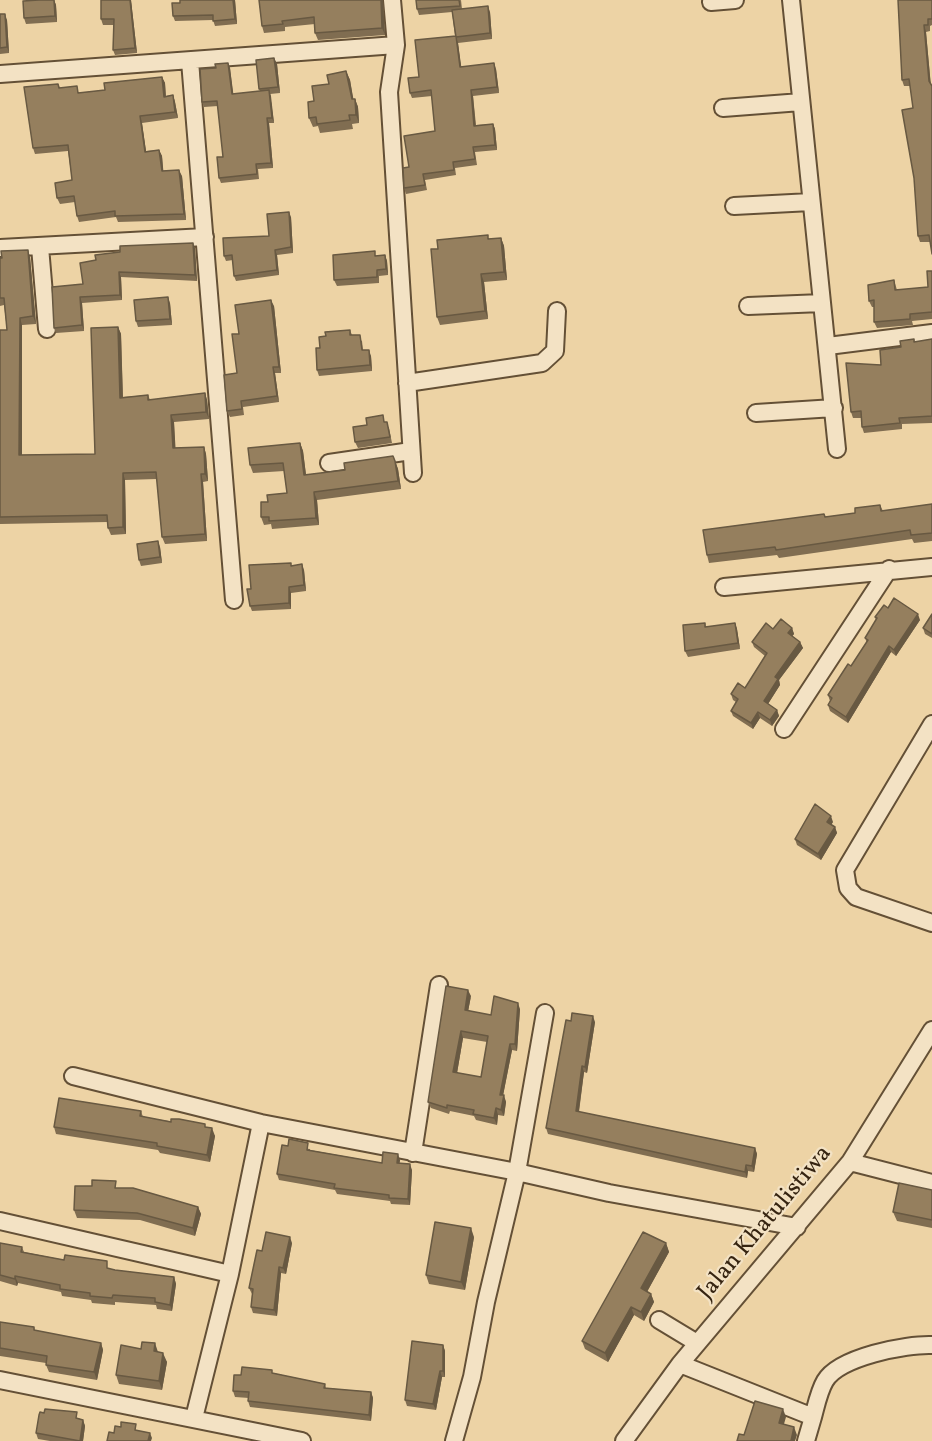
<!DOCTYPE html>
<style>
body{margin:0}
canvas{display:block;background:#edd3a5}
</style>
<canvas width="932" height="1441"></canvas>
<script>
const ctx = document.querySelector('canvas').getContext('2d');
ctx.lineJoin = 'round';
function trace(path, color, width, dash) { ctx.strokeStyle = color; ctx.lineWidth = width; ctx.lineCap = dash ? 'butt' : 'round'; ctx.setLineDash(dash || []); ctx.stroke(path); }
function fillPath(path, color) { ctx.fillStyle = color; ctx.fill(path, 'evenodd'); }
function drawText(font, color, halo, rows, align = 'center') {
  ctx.font = font + ' Vollkorn,serif'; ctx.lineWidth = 4.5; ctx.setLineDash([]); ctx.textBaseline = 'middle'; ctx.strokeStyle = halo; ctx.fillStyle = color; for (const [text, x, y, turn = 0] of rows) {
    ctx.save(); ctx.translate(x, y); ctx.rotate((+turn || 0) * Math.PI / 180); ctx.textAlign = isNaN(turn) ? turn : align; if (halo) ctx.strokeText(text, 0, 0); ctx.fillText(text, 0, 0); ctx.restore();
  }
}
const minor = new Path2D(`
 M 392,0 L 396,45 L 389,92 L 413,473
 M 791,0 L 837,449
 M 711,2 L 735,0
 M 190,61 L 234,600
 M 0,74 L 396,45
 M 723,108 L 801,102
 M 734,206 L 811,202
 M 40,247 L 47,329
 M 0,248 L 205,237
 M 748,306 L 822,303
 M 828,346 L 932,333
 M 407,383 L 542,363 L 555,351 L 557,311
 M 756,413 L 834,408
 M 329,463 L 411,451
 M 724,587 L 932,567
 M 932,724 L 845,870 L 848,888 L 856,897 L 932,923
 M 784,729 L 889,569
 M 73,1076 L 261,1123 L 517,1172 L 545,1013
 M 413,1153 L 439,985
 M 850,1162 L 932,1183
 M 0,1221 L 230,1274
 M 659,1320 L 697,1343
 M 680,1364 L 813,1417 C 816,1406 819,1391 825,1381 C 839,1357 906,1344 932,1345
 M 0,1380 L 302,1441
 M 194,1418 L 230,1274 L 261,1123
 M 454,1441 L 472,1377 L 486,1302 L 517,1172 L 609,1193 L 797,1227
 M 624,1441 L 680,1364 L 850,1162 L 932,1030
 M 806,1441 L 813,1417`);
trace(minor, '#645036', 20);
trace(minor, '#f3e2c4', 16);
fillPath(new Path2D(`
 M 54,0 L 56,5 L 57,22 L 26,24 L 24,18 Z
 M 131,0 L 137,53 L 115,55 L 113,50 L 114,25 L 103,25 L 101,19 Z
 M 235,0 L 237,24 L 215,26 L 213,20 L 175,21 L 173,16 Z
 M 259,0 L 383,0 L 385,35 L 318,40 L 315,33 L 315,24 L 285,27 L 285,31 L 264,33 L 262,26 Z
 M 461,0 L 462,9 L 490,12 L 492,39 L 458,43 L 461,67 L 496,69 L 499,93 L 473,96 L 476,125 L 493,124 L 495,129 L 497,150 L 475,152 L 477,165 L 455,168 L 456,175 L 425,180 L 427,190 L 406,194 L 404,188 L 409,167 L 435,131 L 432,96 L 412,98 L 410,93 L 419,77 L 455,36 L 452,12 L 419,15 L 417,9 Z
 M 932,0 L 932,25 L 930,26 L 930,31 L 926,32 L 931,86 L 930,242 L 920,242 L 918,236 L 913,108 L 910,86 L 904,86 L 902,80 Z
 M 0,14 L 7,20 L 9,53 L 0,54 Z
 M 274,58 L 277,64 L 280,93 L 270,94 L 274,123 L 269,123 L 273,168 L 258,169 L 259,179 L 221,183 L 219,178 L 223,157 L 218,106 L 204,107 L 202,102 L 216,68 L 228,63 L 230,68 L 233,94 L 260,91 L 259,89 Z
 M 346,71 L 350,80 L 353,99 L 355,99 L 358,107 L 359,123 L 352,124 L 353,129 L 320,133 L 318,126 L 313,127 L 309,118 L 314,101 L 329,84 Z
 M 162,77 L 165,83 L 166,96 L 173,95 L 175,102 L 178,118 L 142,123 L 146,151 L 159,150 L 162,156 L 163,171 L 182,176 L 186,220 L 118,222 L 116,217 L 79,222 L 77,216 L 75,202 L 60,204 L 57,198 L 72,180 L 68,151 L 35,154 L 33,148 L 58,84 L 60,88 L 80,93 L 105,90 Z
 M 291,217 L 293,253 L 277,255 L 279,275 L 236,281 L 234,276 L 233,260 L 226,261 L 224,256 L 269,236 Z
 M 501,238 L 504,246 L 507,280 L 484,282 L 488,319 L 440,325 L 437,317 L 438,249 L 489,239 Z
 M 195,248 L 197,281 L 121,277 L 122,300 L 82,303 L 84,331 L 56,333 L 54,328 L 83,284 L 96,260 Z
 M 385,255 L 387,261 L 388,275 L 379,276 L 379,283 L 337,286 L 334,280 L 377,256 Z
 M 30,257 L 36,324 L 22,325 L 22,455 L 95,454 L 118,327 L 121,334 L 123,397 L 148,395 L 150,400 L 205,393 L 207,400 L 209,419 L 174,422 L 175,448 L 204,447 L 206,454 L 208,481 L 203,482 L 207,541 L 165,544 L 162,537 L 157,479 L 125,480 L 126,534 L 111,535 L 108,528 L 108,522 L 0,524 L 0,330 L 7,330 L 4,305 L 0,306 L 0,258 Z
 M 932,271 L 932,319 L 912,321 L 913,325 L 877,328 L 874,322 L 874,307 L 872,307 L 869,301 L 894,280 L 897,290 L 928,287 Z
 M 170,303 L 172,325 L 138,327 L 136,321 Z
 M 274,306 L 281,373 L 275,373 L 279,402 L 243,407 L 244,415 L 230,417 L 227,411 L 237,373 L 239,334 Z
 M 350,330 L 352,335 L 362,341 L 363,350 L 371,356 L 372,371 L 319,376 L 317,370 L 320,348 L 326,336 Z
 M 914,339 L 915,342 L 932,339 L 932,423 L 902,424 L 902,429 L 864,433 L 862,427 L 861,418 L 853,418 L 851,412 L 881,365 L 901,347 Z
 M 385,422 L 389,428 L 392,443 L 358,448 L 355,442 Z
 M 300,443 L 303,451 L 306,475 L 345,470 L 395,461 L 398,469 L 401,489 L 317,500 L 319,525 L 272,529 L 271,524 L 264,525 L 261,517 L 268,502 L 287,493 L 284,471 L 253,473 L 250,465 Z
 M 932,504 L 932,541 L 914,543 L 912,539 L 779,558 L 777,555 L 709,563 L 707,555 L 824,514 L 825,517 L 855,513 L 880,505 L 883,511 Z
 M 160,547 L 162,563 L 141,566 L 139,560 Z
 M 292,566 L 304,570 L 306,591 L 291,593 L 291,609 L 252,611 L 250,606 L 251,589 Z
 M 888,608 L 920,620 L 896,656 L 891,652 L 848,723 L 830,711 L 828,705 L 830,701 L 828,695 L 851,666 L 867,643 L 865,638 L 876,620 L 875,617 Z
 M 932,614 L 932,638 L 925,634 L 923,628 Z
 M 705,623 L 706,627 L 735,623 L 737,629 L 740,649 L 688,657 L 685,651 Z
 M 792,628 L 794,634 L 792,636 L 800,642 L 803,648 L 779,680 L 780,685 L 768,704 L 777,710 L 779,716 L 772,726 L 760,718 L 753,729 L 733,716 L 731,711 L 736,702 L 733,700 L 731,694 L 745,688 L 765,656 L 754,647 L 752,642 L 773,629 Z
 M 833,822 L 831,825 L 835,827 L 837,833 L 821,860 L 797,845 L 795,839 Z
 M 471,996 L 468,1011 L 491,1015 L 520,1009 L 517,1051 L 512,1050 L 503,1095 L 506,1102 L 504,1116 L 498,1115 L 497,1125 L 476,1120 L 474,1116 L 450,1111 L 449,1114 L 431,1108 L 428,1102 ZM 463,1038 L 487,1042 L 481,1077 L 457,1073 Z
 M 571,1021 L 595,1022 L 587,1073 L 584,1072 L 579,1112 L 755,1148 L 757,1154 L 754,1172 L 748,1171 L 747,1178 L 548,1134 L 546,1128 Z
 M 141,1111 L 143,1117 L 207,1127 L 215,1136 L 210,1162 L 160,1153 L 158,1150 L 56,1134 L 54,1127 Z
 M 288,1146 L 310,1149 L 310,1150 L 382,1163 L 400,1160 L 399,1163 L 412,1170 L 410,1205 L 391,1204 L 390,1201 L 337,1194 L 335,1190 L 279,1180 L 277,1174 Z
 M 118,1188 L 198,1207 L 201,1214 L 195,1236 L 140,1220 L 77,1218 L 74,1210 Z
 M 932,1190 L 932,1228 L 897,1221 L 893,1212 Z
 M 474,1237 L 465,1290 L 429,1284 L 426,1275 Z
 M 0,1243 L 22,1247 L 24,1252 L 115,1270 L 174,1277 L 176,1284 L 172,1311 L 157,1309 L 156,1305 L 115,1302 L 115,1305 L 92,1303 L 91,1300 L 62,1296 L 61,1292 L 18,1283 L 17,1286 L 0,1281 Z
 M 292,1243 L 286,1274 L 281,1273 L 277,1316 L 253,1313 L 251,1307 L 252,1294 L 249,1288 L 262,1251 Z
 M 666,1243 L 669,1252 L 647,1292 L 651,1294 L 654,1302 L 644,1321 L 634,1315 L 608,1362 L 585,1349 L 582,1341 Z
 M 0,1322 L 34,1327 L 35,1331 L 101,1343 L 103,1350 L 97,1380 L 49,1372 L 46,1365 L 46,1363 L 0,1356 Z
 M 443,1345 L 445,1351 L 445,1377 L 442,1377 L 436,1410 L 407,1406 L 405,1400 Z
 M 158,1352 L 167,1362 L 162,1390 L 119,1384 L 116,1375 Z
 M 273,1373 L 325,1384 L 326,1388 L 371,1392 L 373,1398 L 371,1421 L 250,1407 L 248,1401 L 249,1398 L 235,1397 L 233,1391 L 241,1375 Z
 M 80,1418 L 79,1419 L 83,1420 L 85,1426 L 83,1441 L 50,1441 L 38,1439 L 36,1433 Z`), '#806d51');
fillPath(new Path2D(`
 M 54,0 L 56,5 L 57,22 L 55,16 Z
 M 130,0 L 131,0 L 137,53 L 135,48 Z
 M 233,0 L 235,0 L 237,24 L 235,19 Z
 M 381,0 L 383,0 L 385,35 L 382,28 Z
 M 488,6 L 490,12 L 492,39 L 490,33 Z
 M 5,14 L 7,20 L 9,53 L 7,47 Z
 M 924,25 L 926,32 L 931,88 L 929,81 Z
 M 456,38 L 458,43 L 462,72 L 460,67 Z
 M 274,58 L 277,64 L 280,93 L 278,87 Z
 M 228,63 L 230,68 L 234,99 L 232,94 Z
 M 494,63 L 496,69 L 499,93 L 497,87 Z
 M 346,71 L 350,80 L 355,108 L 352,99 Z
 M 162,77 L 165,83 L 166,103 L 164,97 Z
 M 269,90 L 271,96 L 274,123 L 272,118 Z
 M 471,90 L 473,96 L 476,131 L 474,126 Z
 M 173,95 L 175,102 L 178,118 L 175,112 Z
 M 355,99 L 358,107 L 359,123 L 356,115 Z
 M 140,116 L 142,123 L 147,158 L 145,152 Z
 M 267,118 L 269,123 L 273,168 L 271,163 Z
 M 493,124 L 495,129 L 497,150 L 495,145 Z
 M 159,150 L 162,156 L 164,178 L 162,171 Z
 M 179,170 L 182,176 L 186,220 L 184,214 Z
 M 289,212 L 291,217 L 293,253 L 291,247 Z
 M 501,238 L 504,246 L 507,280 L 504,272 Z
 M 193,243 L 195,248 L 197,281 L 195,275 Z
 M 28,250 L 30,257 L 36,324 L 33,316 Z
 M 275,250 L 277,255 L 279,275 L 277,270 Z
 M 385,255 L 387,261 L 388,275 L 386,269 Z
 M 119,272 L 121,277 L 122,300 L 120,295 Z
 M 481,274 L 484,282 L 488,319 L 485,311 Z
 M 80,297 L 82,303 L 84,331 L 82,325 Z
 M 168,297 L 170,303 L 172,325 L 170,319 Z
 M 271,300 L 274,306 L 281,373 L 279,367 Z
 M 20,318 L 22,325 L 22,462 L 19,455 Z
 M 118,327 L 121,334 L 123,405 L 120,398 Z
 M 369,350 L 371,356 L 372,371 L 370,365 Z
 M 273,367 L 275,373 L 279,402 L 277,396 Z
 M 205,393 L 207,400 L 209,419 L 206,412 Z
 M 171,415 L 174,422 L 176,456 L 173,448 Z
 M 300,443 L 303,451 L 307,483 L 304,475 Z
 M 204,447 L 206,454 L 208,481 L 205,474 Z
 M 395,461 L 398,469 L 401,489 L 398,481 Z
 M 123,473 L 125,480 L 126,534 L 123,527 Z
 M 201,474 L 203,482 L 207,541 L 205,534 Z
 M 314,492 L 317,500 L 319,525 L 316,518 Z
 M 158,541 L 160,547 L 162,563 L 160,557 Z
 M 302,564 L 304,570 L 306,591 L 304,585 Z
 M 289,587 L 291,593 L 291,609 L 289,603 Z
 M 918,614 L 920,620 L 896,656 L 894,650 Z
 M 735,623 L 737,629 L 740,649 L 738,643 Z
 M 792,628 L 794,634 L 790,639 L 788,633 Z
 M 800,642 L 803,648 L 779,680 L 780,685 L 766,707 L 764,701 L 775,677 Z
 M 889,646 L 891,652 L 848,723 L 846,717 Z
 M 777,710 L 779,716 L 772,726 L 770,720 Z
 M 758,712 L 760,718 L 753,729 L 751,723 Z
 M 831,816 L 833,822 L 829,828 L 827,822 Z
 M 835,827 L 837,833 L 821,860 L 818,854 Z
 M 468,990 L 471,996 L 467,1017 L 465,1010 Z
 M 518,1003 L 520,1009 L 517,1051 L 515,1044 Z
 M 593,1016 L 595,1022 L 587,1073 L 585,1067 Z
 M 461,1031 L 463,1038 L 456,1079 L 453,1072 Z
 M 510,1044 L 512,1050 L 502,1101 L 500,1095 Z
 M 582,1066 L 584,1072 L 578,1117 L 576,1111 Z
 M 504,1095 L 506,1102 L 504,1116 L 501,1110 Z
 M 496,1108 L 498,1115 L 497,1125 L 494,1118 Z
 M 212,1128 L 215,1136 L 210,1162 L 207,1155 Z
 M 755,1148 L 757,1154 L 754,1172 L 752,1166 Z
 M 398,1154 L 400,1160 L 399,1169 L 397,1163 Z
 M 410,1164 L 412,1170 L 410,1205 L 408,1199 Z
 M 746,1165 L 748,1171 L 747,1178 L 745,1172 Z
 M 198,1207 L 201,1214 L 195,1236 L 193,1228 Z
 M 471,1228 L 474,1237 L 465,1290 L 461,1282 Z
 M 290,1237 L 292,1243 L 286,1274 L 283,1268 Z
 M 666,1243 L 669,1252 L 644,1297 L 641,1288 Z
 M 279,1267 L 281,1273 L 277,1316 L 274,1310 Z
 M 15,1276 L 18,1283 L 17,1286 L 15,1279 Z
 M 174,1277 L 176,1284 L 172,1311 L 170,1305 Z
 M 651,1294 L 654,1302 L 644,1321 L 641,1312 Z
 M 631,1307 L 634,1315 L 608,1362 L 605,1353 Z
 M 101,1343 L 103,1350 L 97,1380 L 94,1372 Z
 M 155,1343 L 158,1352 L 154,1351 Z
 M 443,1345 L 445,1351 L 445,1377 L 443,1371 Z
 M 163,1353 L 167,1362 L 162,1390 L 159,1381 Z
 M 440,1371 L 442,1377 L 436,1410 L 433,1404 Z
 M 371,1392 L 373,1398 L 371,1421 L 369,1415 Z
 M 783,1409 L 786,1417 L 782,1431 L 779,1423 Z
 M 83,1420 L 85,1426 L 83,1441 L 80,1441 Z
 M 794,1427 L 797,1435 L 795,1441 L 791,1441 Z
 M 150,1433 L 152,1438 L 151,1441 L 148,1441 Z`), '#685942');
const building = new Path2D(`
 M 39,0 L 54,0 L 55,16 L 24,18 L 23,1 Z
 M 101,0 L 130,0 L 135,48 L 113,50 L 114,19 L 101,19 Z
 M 180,0 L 233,0 L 235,19 L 213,21 L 213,15 L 173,16 L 172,3 L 180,3 Z
 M 259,0 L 381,0 L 382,28 L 315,33 L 314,17 L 282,21 L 283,24 L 262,26 Z
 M 416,0 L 459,0 L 460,6 L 417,9 Z
 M 898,0 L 932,0 L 932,19 L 928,19 L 928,25 L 924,25 L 929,81 L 932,86 L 932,254 L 929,235 L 918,236 L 914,178 L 902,110 L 913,108 L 909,79 L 902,80 Z
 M 488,6 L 490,33 L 456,37 L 452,10 Z
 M 0,14 L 5,14 L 7,47 L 0,48 Z
 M 456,36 L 460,67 L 494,63 L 497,87 L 471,90 L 474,126 L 493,124 L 495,145 L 473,147 L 475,159 L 453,162 L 454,170 L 423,174 L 425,185 L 404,188 L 403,168 L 409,167 L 404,136 L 435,131 L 431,90 L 410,93 L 408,78 L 419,77 L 415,40 Z
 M 274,58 L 278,87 L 259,89 L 256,60 Z
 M 228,63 L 232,94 L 269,90 L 272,118 L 267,118 L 271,163 L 256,164 L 257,174 L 219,178 L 217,157 L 223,157 L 217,101 L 202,102 L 200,69 L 216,68 L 215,64 Z
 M 346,71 L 352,99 L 355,99 L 356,115 L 349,115 L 350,120 L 317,124 L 316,117 L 309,118 L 308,102 L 314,101 L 312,86 L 329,84 L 327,75 Z
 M 162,77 L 164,97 L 173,95 L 175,112 L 140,116 L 145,152 L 159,150 L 162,171 L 179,170 L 184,214 L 115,216 L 115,211 L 77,216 L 74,196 L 57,198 L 55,183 L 72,180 L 68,145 L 33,148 L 24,87 L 58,84 L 59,88 L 77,86 L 78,93 L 105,90 L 104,83 Z
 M 289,212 L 291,247 L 275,250 L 277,270 L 234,276 L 232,255 L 224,256 L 223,238 L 269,236 L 267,214 Z
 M 488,235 L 488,239 L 501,238 L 504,272 L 481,274 L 485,311 L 437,317 L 431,249 L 438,249 L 437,240 Z
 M 193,243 L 195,275 L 119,272 L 120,295 L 80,297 L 82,325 L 54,328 L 52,287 L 83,284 L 80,263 L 96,260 L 95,255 L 120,252 L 120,246 Z
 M 28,250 L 33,316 L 20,318 L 19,455 L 95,454 L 91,328 L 118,327 L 120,398 L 148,395 L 148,400 L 205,393 L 206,412 L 171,415 L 173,448 L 204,447 L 205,474 L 201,474 L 205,534 L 162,537 L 156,472 L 123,473 L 123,527 L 108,528 L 107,515 L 0,517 L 0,330 L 7,330 L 4,298 L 0,298 L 0,258 L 2,258 L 1,251 Z
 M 375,251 L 375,256 L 385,255 L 386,269 L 377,270 L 377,277 L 334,280 L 333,255 Z
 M 927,271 L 932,271 L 932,312 L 910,314 L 910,319 L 874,322 L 874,300 L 869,301 L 868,285 L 894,280 L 895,290 L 928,287 Z
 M 168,297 L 170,319 L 136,321 L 134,300 Z
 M 271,300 L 279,367 L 273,367 L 277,396 L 241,401 L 242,409 L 227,411 L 224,375 L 237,373 L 232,334 L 239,334 L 235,305 Z
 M 350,330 L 350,335 L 360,335 L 362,350 L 369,350 L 370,365 L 317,370 L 316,348 L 320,348 L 319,337 L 326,336 L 325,332 Z
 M 914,339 L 914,342 L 932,339 L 932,416 L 899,418 L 900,423 L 862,427 L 861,411 L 851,412 L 846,363 L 881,365 L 880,350 L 901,347 L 900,341 Z
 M 383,415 L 384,422 L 387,422 L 390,437 L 355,442 L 353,427 L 367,425 L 366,418 Z
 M 300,443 L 304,475 L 345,470 L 344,463 L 393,456 L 395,461 L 398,481 L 314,492 L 316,518 L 269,521 L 269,517 L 261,517 L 261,502 L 268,502 L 267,495 L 287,493 L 283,463 L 250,465 L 248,448 Z
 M 932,504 L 932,533 L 911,535 L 910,530 L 776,550 L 775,547 L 707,555 L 703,530 L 824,514 L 825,517 L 855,513 L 855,508 L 880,505 L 881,511 Z
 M 158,541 L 160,557 L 139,560 L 137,544 Z
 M 291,563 L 291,566 L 302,564 L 304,585 L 289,587 L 289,603 L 250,606 L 247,589 L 251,589 L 249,565 Z
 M 894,598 L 918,614 L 894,650 L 889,646 L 846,717 L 828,705 L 832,698 L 828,695 L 848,664 L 851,666 L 868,640 L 865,638 L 877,618 L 875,617 L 884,605 L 888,608 Z
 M 932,614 L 932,634 L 923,628 Z
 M 781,619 L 792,628 L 788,633 L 800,642 L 775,677 L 778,679 L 764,701 L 777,710 L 770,720 L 758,712 L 751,723 L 731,711 L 738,699 L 731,694 L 738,683 L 745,688 L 767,653 L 752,642 L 766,623 L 773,629 Z
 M 705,623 L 705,627 L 735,623 L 738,643 L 685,651 L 683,625 Z
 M 815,804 L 831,816 L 827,822 L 835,827 L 818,854 L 795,839 Z
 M 446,986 L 468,990 L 465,1010 L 491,1015 L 494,996 L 518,1003 L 515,1044 L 510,1044 L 500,1095 L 504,1095 L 501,1110 L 496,1108 L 494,1118 L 473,1114 L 474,1110 L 447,1105 L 447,1108 L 428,1102 ZM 461,1031 L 488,1036 L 481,1077 L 453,1072 Z
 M 572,1013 L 593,1016 L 585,1067 L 582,1066 L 576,1111 L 755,1148 L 752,1166 L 746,1165 L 745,1172 L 546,1128 L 566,1020 L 571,1021 Z
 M 59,1098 L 141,1111 L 140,1116 L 171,1122 L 171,1119 L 179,1119 L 205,1124 L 205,1127 L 212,1128 L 207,1155 L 157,1146 L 157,1143 L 54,1127 Z
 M 289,1139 L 308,1143 L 307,1150 L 382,1163 L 383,1152 L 398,1154 L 397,1163 L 410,1164 L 408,1199 L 389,1198 L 389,1195 L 334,1188 L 335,1184 L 277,1174 L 282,1145 L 288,1146 Z
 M 92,1180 L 116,1181 L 115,1188 L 133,1188 L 198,1207 L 193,1228 L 137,1213 L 74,1210 L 75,1186 L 92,1186 Z
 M 899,1183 L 932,1190 L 932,1220 L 893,1212 Z
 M 435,1222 L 471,1228 L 461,1282 L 426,1275 Z
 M 266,1232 L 290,1237 L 283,1268 L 279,1267 L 274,1310 L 251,1307 L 253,1289 L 249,1288 L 257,1250 L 262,1251 Z
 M 643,1232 L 666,1243 L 641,1288 L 651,1294 L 641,1312 L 631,1307 L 605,1353 L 582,1341 Z
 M 0,1243 L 22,1247 L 21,1252 L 64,1260 L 65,1255 L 107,1261 L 107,1268 L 115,1270 L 174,1277 L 170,1305 L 155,1302 L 155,1298 L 113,1295 L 112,1298 L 90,1296 L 90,1293 L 60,1289 L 60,1285 L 15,1276 L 15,1279 L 0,1275 Z
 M 0,1322 L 34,1327 L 34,1330 L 101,1343 L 94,1372 L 46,1365 L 47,1356 L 0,1348 Z
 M 412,1341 L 443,1345 L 443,1371 L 440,1371 L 433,1404 L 405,1400 Z
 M 142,1342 L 155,1343 L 154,1351 L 163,1353 L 159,1381 L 116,1375 L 121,1345 L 141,1349 Z
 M 242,1367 L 272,1370 L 272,1373 L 325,1384 L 324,1388 L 371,1392 L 369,1415 L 248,1401 L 249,1392 L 233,1391 L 234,1375 L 241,1375 Z
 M 755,1401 L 783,1409 L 779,1423 L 794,1427 L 791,1441 L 737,1441 L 739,1434 L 744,1435 Z
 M 45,1409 L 77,1412 L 76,1418 L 83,1420 L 80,1441 L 36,1433 L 39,1415 L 40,1412 L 44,1413 Z
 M 121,1422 L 136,1424 L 135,1430 L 150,1433 L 148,1441 L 107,1441 L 109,1432 L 114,1433 L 115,1426 L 121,1427 Z`);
fillPath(building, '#957f5e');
trace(building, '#685942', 1.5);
drawText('24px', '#362411', '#f3e2c4', [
 ["Jalan Khatulistiwa",766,1224,-50]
]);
</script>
